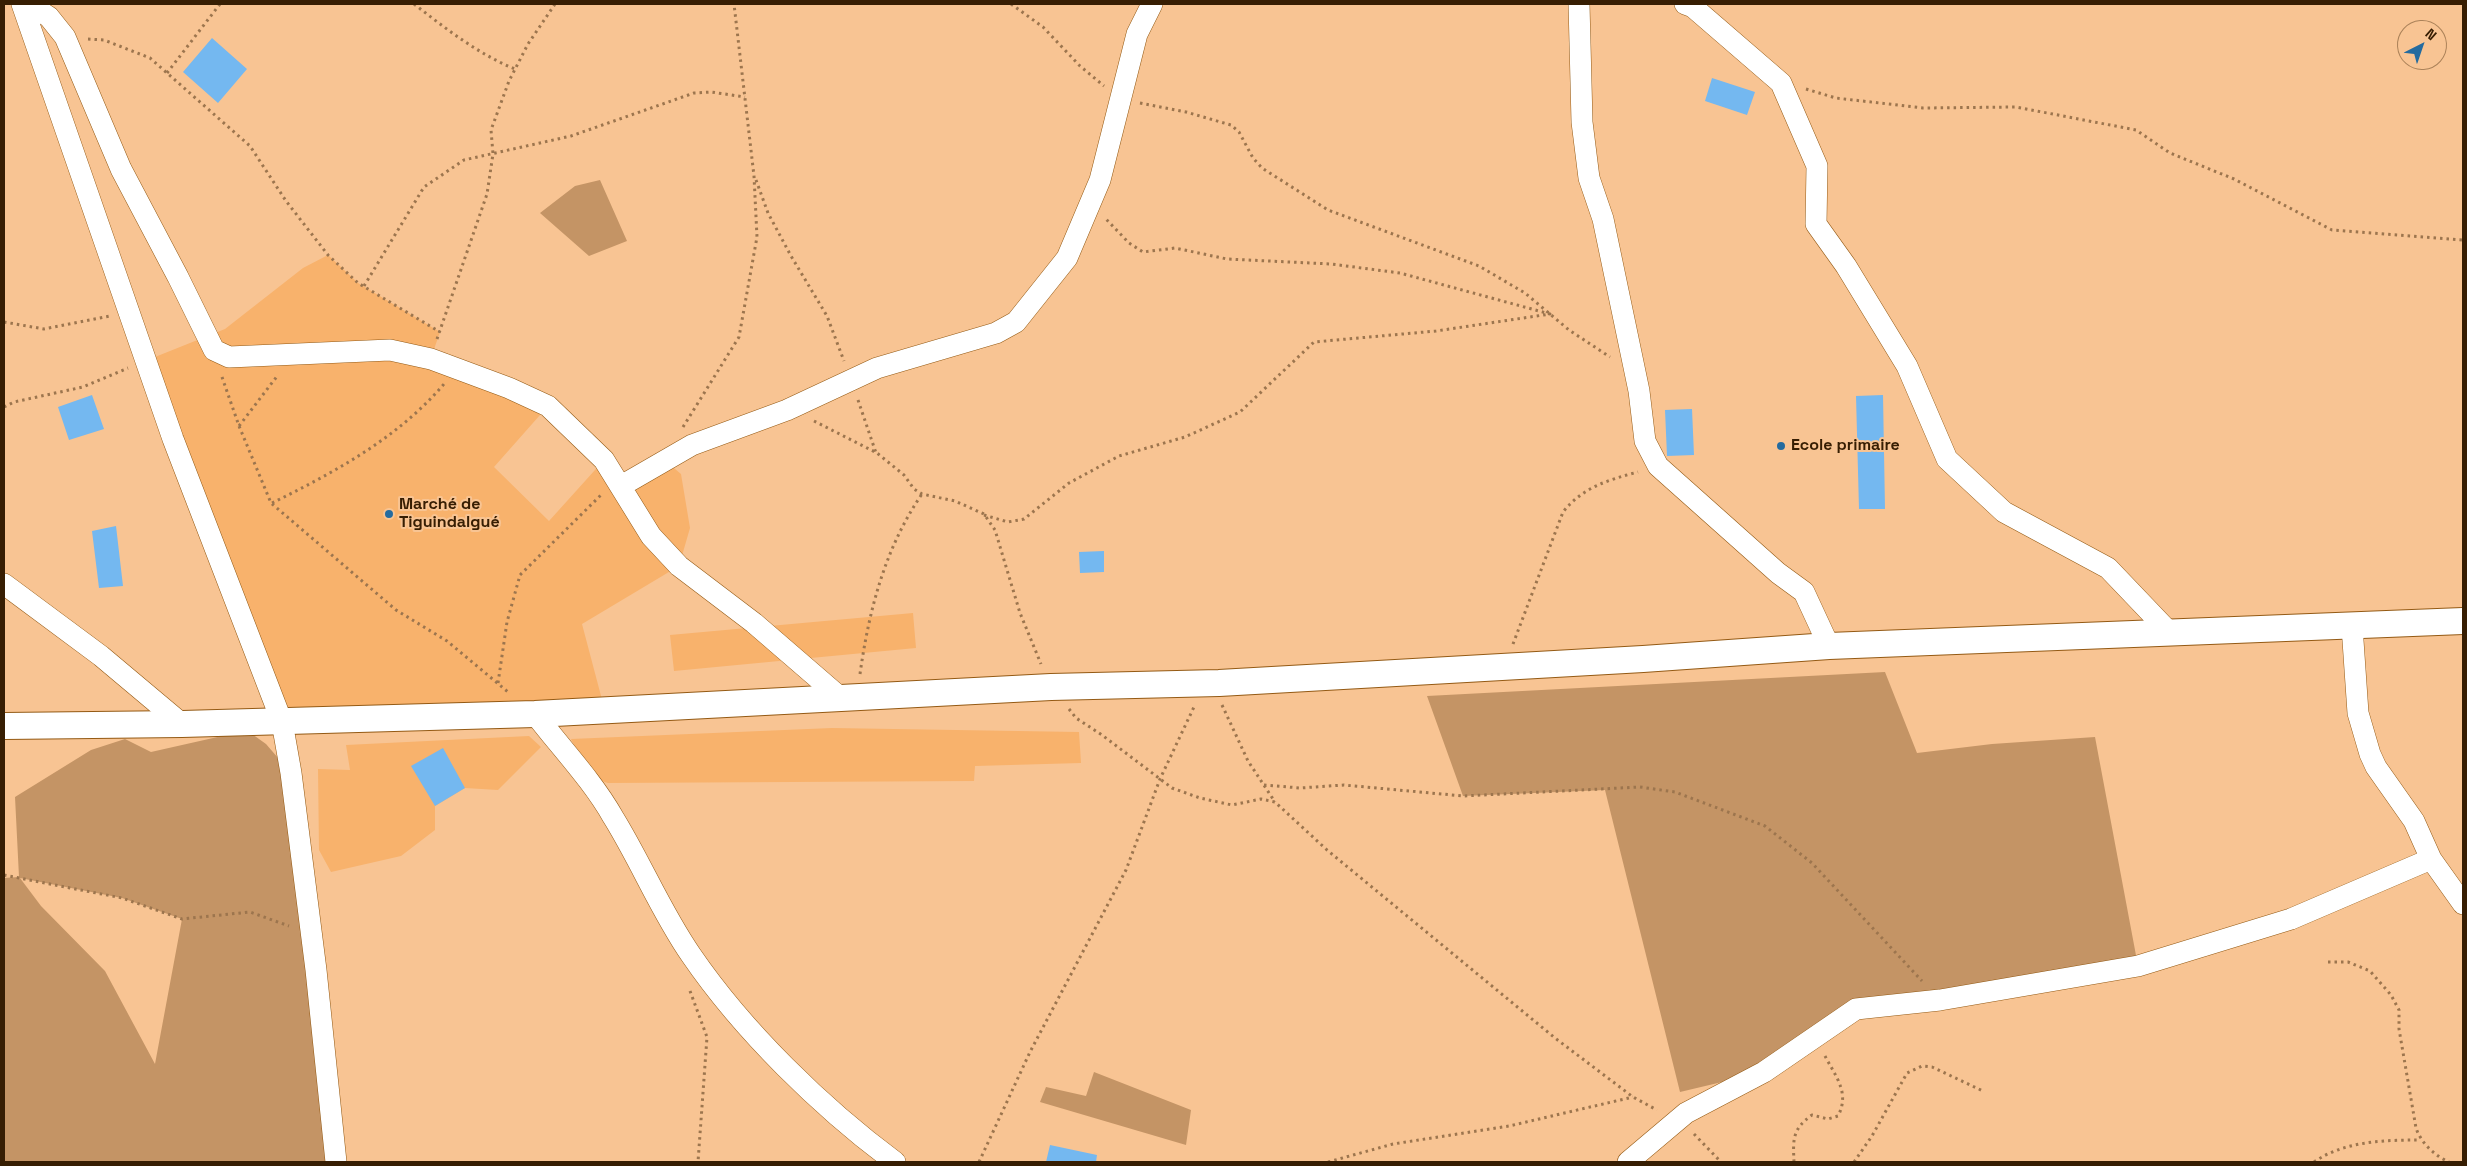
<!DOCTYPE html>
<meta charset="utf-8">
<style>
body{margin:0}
#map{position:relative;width:2467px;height:1166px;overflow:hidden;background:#f8c493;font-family:"Space Grotesk",sans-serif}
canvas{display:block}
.frame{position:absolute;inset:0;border:5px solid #371e03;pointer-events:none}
.north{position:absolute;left:2397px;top:20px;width:50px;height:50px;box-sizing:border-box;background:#f8c493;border:1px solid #ab8259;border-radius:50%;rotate:41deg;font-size:14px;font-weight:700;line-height:20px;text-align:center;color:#371e03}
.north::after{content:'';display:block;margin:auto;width:18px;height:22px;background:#246b9f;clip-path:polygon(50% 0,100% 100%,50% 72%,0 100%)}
</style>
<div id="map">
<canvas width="2467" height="1166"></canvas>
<div class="frame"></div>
<div class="north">N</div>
</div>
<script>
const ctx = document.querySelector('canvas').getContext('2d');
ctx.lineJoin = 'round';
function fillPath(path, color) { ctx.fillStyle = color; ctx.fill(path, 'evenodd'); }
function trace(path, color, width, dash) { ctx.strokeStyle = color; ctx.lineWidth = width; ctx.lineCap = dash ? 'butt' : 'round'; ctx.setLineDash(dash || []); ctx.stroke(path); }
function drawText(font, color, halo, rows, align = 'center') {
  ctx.font = font + ' "Space Grotesk",sans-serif'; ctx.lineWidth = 4; ctx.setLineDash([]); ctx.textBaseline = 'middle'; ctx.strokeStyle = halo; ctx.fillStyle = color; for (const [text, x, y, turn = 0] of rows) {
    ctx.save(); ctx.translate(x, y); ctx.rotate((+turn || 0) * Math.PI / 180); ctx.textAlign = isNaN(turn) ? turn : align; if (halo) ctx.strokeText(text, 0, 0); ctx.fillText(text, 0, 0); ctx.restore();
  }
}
fillPath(new Path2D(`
 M 328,255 L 358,283 L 440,332 L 431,358 L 548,406 L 494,467 L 549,521 L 604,460 L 621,486 L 656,453 L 681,474 L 690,528 L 679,566 L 582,624 L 605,711 L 282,722 L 145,361 L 225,329 L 303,268 Z
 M 913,613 L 916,648 L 674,671 L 670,635 Z
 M 832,728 L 1079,732 L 1081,763 L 975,766 L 974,781 L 608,783 L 592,778 L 571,739 Z
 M 529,736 L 541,747 L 498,790 L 465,788 L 435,806 L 435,830 L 401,856 L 331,872 L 319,850 L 318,769 L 350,770 L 346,745 Z`), '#f8b26c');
fillPath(new Path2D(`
 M 600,180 L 627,241 L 589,256 L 540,213 L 575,186 Z
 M 1885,672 L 1917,753 L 1992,744 L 2095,737 L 2138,966 L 1856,1009 L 1764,1072 L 1680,1092 L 1605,790 L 1463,796 L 1427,696 Z
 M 252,734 L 266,744 L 291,773 L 334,1162 L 4,1162 L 4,878 L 19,877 L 15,797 L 91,750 L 125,739 L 151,752 L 222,736 ZM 20,878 L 122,898 L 182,919 L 155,1064 L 105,971 L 41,906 Z
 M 1094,1072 L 1191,1110 L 1186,1145 L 1040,1102 L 1046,1087 L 1086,1096 Z`), '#c49465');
fillPath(new Path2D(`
 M 212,38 L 247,69 L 218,103 L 183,72 Z
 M 1712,78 L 1755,92 L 1747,115 L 1705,101 Z
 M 92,395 L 104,429 L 69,440 L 58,407 Z
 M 1883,395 L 1885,509 L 1859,509 L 1856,396 Z
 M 1692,409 L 1694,455 L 1667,456 L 1665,410 Z
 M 116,526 L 123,586 L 99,588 L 92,531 Z
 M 1104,551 L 1104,572 L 1080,573 L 1079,552 Z
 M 443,748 L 465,788 L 435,806 L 411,766 Z
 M 1050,1145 L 1097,1155 L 1096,1162 L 1046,1162 Z`), '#74b8f0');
const minor = new Path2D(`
 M 22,4 L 173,439 L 282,722 L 291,773 L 316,970 L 336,1162
 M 29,4 L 49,17 L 65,37 L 121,169 L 178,277 L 214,350 L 229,357 L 390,350 L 431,359 L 509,388 L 548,406 L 604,460 L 651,536 L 679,566 L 754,623 L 842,699
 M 1579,4 L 1582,122 L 1589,178 L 1603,219 L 1639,391 L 1645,441 L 1658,466 L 1778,573 L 1804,592 L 1829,646
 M 1685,4 L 1693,7 L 1781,83 L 1817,166 L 1816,224 L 1846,266 L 1907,366 L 1947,459 L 2004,512 L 2108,568 L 2171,634
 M 621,486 L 692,445 L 787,410 L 877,368 L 996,333 L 1016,322 L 1067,258 L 1100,180 L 1137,34 L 1152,4
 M 4,584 L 101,656 L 182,724
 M 2352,626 L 2358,713 L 2370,754 L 2376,767 L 2414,821 L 2431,859 L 2463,904
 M 535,714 C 561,748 592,780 613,817 C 641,862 661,912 691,955 C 743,1031 822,1108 895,1162
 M 1628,1162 L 1686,1113 L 1764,1072 L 1856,1009 L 1940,1000 L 2138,966 L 2291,919 L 2431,859`);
const tertiary = new Path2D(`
 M 4,726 L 182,724 L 535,714 L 1051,687 L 1219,683 L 1643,659 L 1829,646 L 2463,621`);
trace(minor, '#945a14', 22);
trace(tertiary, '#945a14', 28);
trace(new Path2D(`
 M 414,4 C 445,28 478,54 515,69
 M 1011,4 L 1043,27 L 1080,66 L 1104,86
 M 88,39 L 104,40 L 150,58 L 250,146 L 286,201 L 328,255 L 358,283 L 440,332
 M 167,73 L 220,4
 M 1806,89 L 1836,98 L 1923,108 L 2016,107 L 2136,130 L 2170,153 L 2234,179 L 2332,230 L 2463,240
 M 1140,103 L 1186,112 L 1231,125 L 1239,132 L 1253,158 L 1262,168 L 1328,210 L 1479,266 L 1525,293 L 1569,330 L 1610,357
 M 756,180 L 768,213 L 791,256 L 827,316 L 844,361
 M 364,286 L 424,187 L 464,160 L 571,136 L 694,93 L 711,92 L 745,97
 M 4,322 L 44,329 L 110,316
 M 437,339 L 487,194 L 493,154 L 491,130 L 509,81 L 528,44 L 555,4
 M 222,377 L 239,426 L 271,503 L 396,610 L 447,641 L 508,692
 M 858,400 L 876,453
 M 4,407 L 14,402 L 83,387 L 128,368
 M 814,421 L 877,453 L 904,475 L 914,489 L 922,494 L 955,501 L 984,514 L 995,530 L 1020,613 L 1041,664
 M 239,426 L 278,375
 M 683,427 L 739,337 L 757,237 L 754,176 L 734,4
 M 272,503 C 335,472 398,438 444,384
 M 984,515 L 1008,522 L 1024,519 L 1069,483 L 1119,456 L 1185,437 L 1240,412 L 1314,342 L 1436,331 L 1550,314 L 1400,273 L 1331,264 L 1227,259 L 1175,248 L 1143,252 L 1129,243 L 1106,219
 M 1513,644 L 1563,512 C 1583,487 1608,480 1638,472
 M 860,674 C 869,610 885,548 922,494
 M 498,683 L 507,622 L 520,575 L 602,494
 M 1222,705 L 1248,761 L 1275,802
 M 1069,709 L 1076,718 L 1102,735 L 1172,788 L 1200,798 L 1232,805 L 1261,799 L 1275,802 L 1327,850 L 1555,1038 L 1633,1097 L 1657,1110
 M 1264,785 L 1300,788 L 1344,785 L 1463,796 L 1640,787 L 1675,792 L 1765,826 L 1812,863 L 1922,981
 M 4,875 L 122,898 L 182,919 L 250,912 L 289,926
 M 2328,962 L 2348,962 L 2370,971 L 2391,995 L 2399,1010 L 2399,1029 L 2416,1128 C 2421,1143 2435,1156 2449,1162
 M 690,991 L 707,1037 L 698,1162
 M 1694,1134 L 1721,1162
 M 979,1162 L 1030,1052 L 1126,870 L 1160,779 L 1194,707
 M 1328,1162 L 1393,1144 L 1509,1126 L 1633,1097
 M 1794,1162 C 1793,1140 1792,1129 1812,1115 L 1828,1119 L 1838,1116 C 1850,1093 1836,1077 1825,1056
 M 1854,1162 L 1872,1136 L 1907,1073 L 1922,1066 L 1932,1067 L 1983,1091
 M 2314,1162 C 2344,1141 2385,1140 2420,1140`), '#9c754e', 3, [2.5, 4]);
trace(minor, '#fff', 21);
trace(tertiary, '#fff', 26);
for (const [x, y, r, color] of [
 [1781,446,5,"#246b9f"],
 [389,514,5,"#246b9f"]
]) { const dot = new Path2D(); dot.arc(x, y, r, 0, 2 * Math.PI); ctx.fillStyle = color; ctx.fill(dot); trace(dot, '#f8c493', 2); }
drawText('bold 16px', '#371e03', '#f8c493', [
 ["Ecole primaire",1791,446],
 ["Marché de",399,505],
 ["Tiguindalgué",399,523]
], 'left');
</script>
